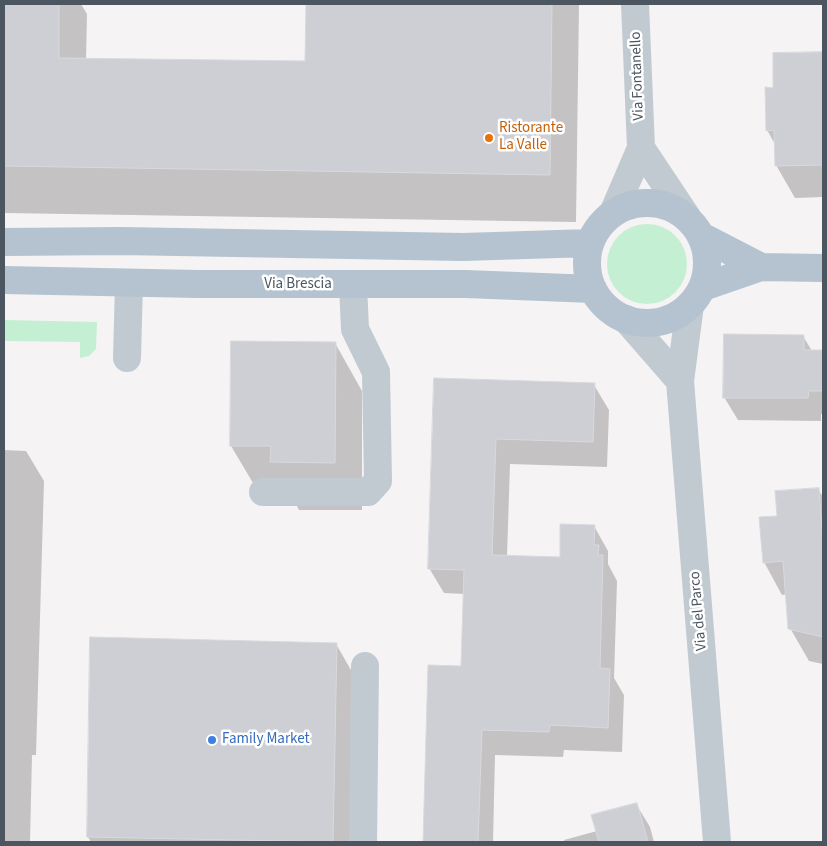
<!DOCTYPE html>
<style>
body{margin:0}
#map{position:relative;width:827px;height:846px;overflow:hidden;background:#f5f3f3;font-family:"Source Sans 3",sans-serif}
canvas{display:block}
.frame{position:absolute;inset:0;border:5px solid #4b5660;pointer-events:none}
</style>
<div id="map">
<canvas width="827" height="846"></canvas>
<div class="frame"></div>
</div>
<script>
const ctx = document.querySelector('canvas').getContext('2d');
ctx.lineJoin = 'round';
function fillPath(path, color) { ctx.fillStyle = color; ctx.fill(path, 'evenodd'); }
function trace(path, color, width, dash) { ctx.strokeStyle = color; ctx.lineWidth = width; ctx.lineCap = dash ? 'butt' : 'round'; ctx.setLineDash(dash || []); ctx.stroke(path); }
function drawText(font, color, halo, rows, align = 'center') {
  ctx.font = font + ' "Source Sans 3",sans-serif'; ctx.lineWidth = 5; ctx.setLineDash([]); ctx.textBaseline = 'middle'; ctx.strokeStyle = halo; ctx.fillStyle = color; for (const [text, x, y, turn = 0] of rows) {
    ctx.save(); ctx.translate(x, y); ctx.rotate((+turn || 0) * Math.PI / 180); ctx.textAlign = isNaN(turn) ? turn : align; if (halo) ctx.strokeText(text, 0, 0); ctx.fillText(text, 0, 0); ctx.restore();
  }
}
fillPath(new Path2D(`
 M607 264a40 40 0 1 1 80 0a40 40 0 1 1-80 0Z
 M 4,320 L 97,322 L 96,349 L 89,356 L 80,358 L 80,342 L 4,341 Z`), '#c4efd3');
fillPath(new Path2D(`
 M 4,4 L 81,4 L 87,14 L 86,59 L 306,63 L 307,4 L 579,4 L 576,222 L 4,213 Z
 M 823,53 L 823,197 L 795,198 L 776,165 L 776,146 L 767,130 L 774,89 L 774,54 Z
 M 803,336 L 812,351 L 823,351 L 823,414 L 821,414 L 821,421 L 738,420 L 724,397 Z
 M 335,343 L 362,391 L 362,510 L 299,510 L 290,493 L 259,493 L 231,446 Z
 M 435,380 L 594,385 L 609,410 L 607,467 L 510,464 L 507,556 L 561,558 L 594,526 L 608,551 L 608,564 L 617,581 L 614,678 L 624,695 L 622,752 L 564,750 L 563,757 L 495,755 L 493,842 L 424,842 L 429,666 L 463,667 L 465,594 L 444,593 L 429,568 Z
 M 4,450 L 26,451 L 44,481 L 36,755 L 32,755 L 30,842 L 4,842 Z
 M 818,489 L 823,497 L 823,664 L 809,661 L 790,628 L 787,594 L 782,595 L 764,562 L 778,517 Z
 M 336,644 L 359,684 L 356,842 L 91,842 L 88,837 Z
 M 636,804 L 650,827 L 654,842 L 565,842 L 564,840 L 597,831 Z`), '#0003');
const building = new Path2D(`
 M 4,4 L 59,4 L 59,58 L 305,61 L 306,4 L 552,4 L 550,175 L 4,166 Z
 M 823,52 L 823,165 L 775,166 L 774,130 L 766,131 L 765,87 L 773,88 L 773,53 Z
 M 724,334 L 804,335 L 804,350 L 823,350 L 823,391 L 809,391 L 808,398 L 723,398 Z
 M 231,341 L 336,342 L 335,463 L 270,462 L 271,446 L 230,446 Z
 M 434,378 L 595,383 L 593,442 L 496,439 L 492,555 L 560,557 L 560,524 L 595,525 L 594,545 L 599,545 L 598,555 L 603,555 L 600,668 L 610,669 L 608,728 L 550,725 L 549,732 L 482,730 L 478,842 L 423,842 L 428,665 L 461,666 L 464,570 L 428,569 Z
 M 819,488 L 823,544 L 823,637 L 788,629 L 783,561 L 763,563 L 759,517 L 777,516 L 775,491 Z
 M 90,637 L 337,643 L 333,842 L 87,837 Z
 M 637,803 L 648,842 L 599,842 L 591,815 Z`);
fillPath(building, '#cdcfd4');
trace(building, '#d7d9dd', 1);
trace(new Path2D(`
 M 635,4 L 641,148
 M 613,213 L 641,148 L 687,217
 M 626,319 L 680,381 L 690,305
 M 127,358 L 129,283
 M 680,381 L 717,842
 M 263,492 L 368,492 L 378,481 L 376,372 L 355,329 L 353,285
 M 363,842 L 365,666`), '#c1cad1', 28);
trace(new Path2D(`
 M587 263a60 60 0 1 1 120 0a60 60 0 1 1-120 0Z
 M 701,236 L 761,267
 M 4,242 L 121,241 L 463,247 L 590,243
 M 4,280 L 198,284 L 466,284 L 593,289
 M 703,287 L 761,267 L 823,268`), '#b4c3cf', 28);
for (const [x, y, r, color] of [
 [489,138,5,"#e8710a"],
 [212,740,5,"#3f7fe0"]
]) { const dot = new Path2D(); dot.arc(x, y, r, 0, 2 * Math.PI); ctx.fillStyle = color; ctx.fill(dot); trace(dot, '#fff', 2); }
drawText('15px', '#4b5660', '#fff', [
 ["Via Fontanello",638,76,-92],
 ["Via Brescia",298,285],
 ["Via del Parco",699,611,-95]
]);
drawText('15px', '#c56008', '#fff', [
 ["Ristorante",499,129],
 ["La Valle",499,146]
], 'left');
drawText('15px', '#366cbe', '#fff', [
 ["Family Market",222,740]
], 'left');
</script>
